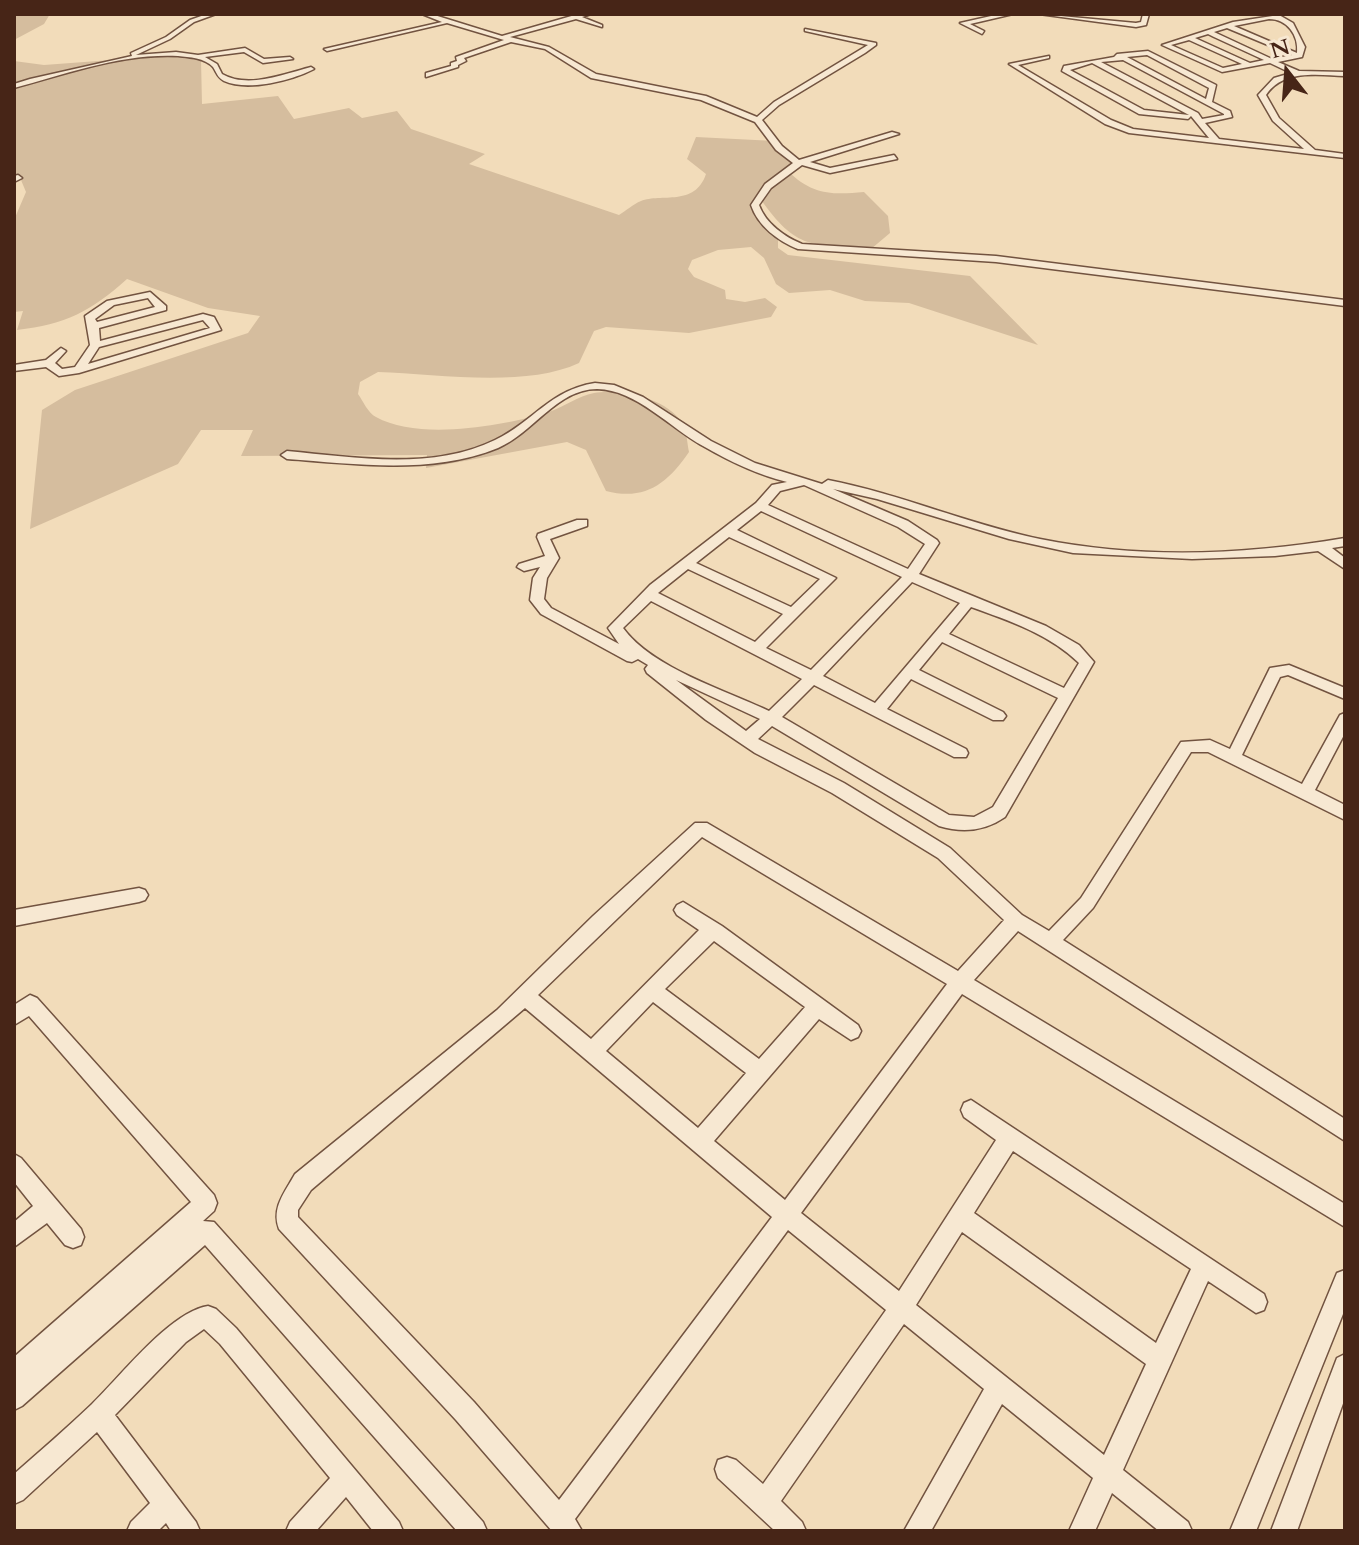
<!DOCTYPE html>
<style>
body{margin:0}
#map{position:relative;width:1359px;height:1545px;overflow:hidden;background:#f2dcba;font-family:Cardo,serif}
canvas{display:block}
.frame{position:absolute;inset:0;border:16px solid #472517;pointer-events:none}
.north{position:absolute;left:1247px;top:32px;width:80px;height:80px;-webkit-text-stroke:6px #f7e8d2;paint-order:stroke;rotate:343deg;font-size:22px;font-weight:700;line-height:32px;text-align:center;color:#472517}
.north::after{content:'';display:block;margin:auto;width:28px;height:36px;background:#472517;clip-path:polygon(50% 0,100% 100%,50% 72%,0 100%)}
</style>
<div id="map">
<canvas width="1359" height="1545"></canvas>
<div class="frame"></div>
<div class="north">N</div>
</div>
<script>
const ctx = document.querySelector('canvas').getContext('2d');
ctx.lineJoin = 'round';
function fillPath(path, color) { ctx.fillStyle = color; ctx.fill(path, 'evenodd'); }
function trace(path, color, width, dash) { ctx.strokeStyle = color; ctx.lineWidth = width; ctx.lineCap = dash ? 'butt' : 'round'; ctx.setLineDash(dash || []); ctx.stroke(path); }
fillPath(new Path2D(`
 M 14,14 L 50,14 L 44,24 L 14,40 Z
 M 165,56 L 201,60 L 202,104 L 278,96 L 294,119 L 349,108 L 362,118 L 397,111 L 411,129 L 485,154 L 469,164 L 619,215 C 626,211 633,204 641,201 C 661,193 695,207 706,174 L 687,159 L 696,137 L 775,141 L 797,163 L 788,171 C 812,195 832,195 864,192 L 888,216 L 890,233 L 871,249 C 807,245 795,249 757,194 L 751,208 L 778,239 L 778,248 L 788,255 L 970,276 L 1038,345 L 909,303 L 865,301 L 830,290 L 789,293 L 776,284 L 764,258 L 751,247 L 718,250 L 692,260 L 688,269 L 694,277 L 725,290 L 726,299 L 745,302 L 765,298 L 777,307 L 771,317 L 689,333 L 606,327 L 594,331 L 579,363 C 526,388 437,374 378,372 L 360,382 L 358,394 C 363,401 368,413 376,417 C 419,441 503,426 549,412 C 564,407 578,396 594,393 C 621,389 667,398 682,423 C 687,431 687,443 689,452 C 667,484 645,501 606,491 L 586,450 L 567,442 L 426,468 L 427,455 L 241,456 L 253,430 L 201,430 L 178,464 L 30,529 L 42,410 L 75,390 L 248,333 L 260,316 L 208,308 L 127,279 C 90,312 66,324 17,330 L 23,311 L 14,312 L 14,220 L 26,192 L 21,180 L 14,176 L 14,61 L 44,65 Z`), '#d5bd9e');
const minor = new Path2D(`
 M 207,14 L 216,14 L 194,22 L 170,39 L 136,55 L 176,52 L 198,55 L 245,48 L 264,59 L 290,57 L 293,59 L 263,63 L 244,52 L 205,57 L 217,64 L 222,74 C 248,89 284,74 311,67 L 314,69 C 293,80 248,92 224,81 C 217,77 217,73 213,67 C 205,58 189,57 178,56 C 123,53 66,74 14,88 L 14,84 L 30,79 L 132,56 L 131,53 L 166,37 L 190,20 Z
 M 422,14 L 431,14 L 502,36 L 575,15 L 591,14 L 582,17 L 602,25 L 602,27 L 576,19 L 510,37 L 549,47 L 596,74 L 706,96 L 757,117 L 774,102 L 868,45 L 805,31 L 805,29 L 876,43 L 876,45 L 865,53 L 779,105 L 762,120 L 782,146 L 799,160 L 892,132 L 899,134 L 810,162 L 830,168 L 894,155 L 897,159 L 830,173 L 802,165 L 771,188 L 759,205 C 766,224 785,237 802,244 L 996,256 L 1345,300 L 1345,306 L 996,262 L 798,249 C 778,241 758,226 751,205 L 765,184 L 793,163 L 776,150 L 755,122 L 701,100 L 591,78 L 545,49 L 511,42 L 464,58 L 466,61 L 458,65 L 458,67 L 426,77 L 426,73 L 451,66 L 451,63 L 457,61 L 456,57 L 504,40 L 447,23 L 327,51 L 324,49 L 442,22 Z
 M 1000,14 L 1013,14 L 970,24 L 984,31 L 982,34 L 960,23 Z
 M 1039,14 L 1136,23 L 1141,22 L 1143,14 L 1149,14 L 1146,25 L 1136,27 Z
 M 1279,15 L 1293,23 L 1305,47 L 1302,57 L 1278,62 L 1299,71 L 1345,72 L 1345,76 C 1318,75 1283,69 1266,95 L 1279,118 L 1315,150 L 1345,154 L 1345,158 L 1129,133 L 1105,124 L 1009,64 L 1049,56 L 1049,58 L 1018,65 L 1111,120 L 1133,129 L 1209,138 L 1191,116 L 1188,119 L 1139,114 L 1062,71 L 1064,66 L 1114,57 L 1117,54 L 1148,51 L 1216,85 L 1212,102 L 1230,111 L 1232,117 L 1205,123 L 1219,139 L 1304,149 L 1273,121 L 1258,95 L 1274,78 L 1291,73 L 1270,63 L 1222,72 L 1162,45 L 1233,22 ZM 1269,19 C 1287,19 1299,35 1297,53 L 1234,26 ZM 1227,28 L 1292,55 L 1272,59 L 1214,32 ZM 1208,34 L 1214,37 L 1264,60 L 1250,63 L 1195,38 ZM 1189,40 L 1242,64 L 1223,68 L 1171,45 ZM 1147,55 L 1209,88 L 1206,99 L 1127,57 ZM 1123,60 L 1224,114 L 1224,115 L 1202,119 L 1198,113 L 1101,62 ZM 1092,63 L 1189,115 L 1144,110 L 1070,70 Z
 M 14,176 L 18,175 L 22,178 L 14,182 Z
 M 150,292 L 166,306 L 166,310 L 99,328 L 100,341 L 203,314 L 214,317 L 221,330 L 79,373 L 59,376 L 46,367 L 14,371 L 14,365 L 46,360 L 61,348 L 66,351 L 55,363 L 62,369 L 75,367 L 90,345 L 85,316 L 107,301 ZM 148,298 L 155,307 L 97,322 L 95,319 L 114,305 ZM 203,320 L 210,328 L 88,364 L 99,347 Z
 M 595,383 L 614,385 L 643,397 L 711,441 L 755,463 L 822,484 L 828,480 C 900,494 968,524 1040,539 C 1139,559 1246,555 1345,538 L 1345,546 L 1332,548 L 1345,558 L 1345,569 L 1318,551 L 1275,556 L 1192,559 L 1073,553 L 1009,539 L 877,499 L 833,489 L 908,521 L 937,540 L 939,543 L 919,574 L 1046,626 L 1079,645 L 1094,662 L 1005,817 C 985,831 963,833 939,826 L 772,726 L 758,739 L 844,783 L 950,848 L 1022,915 L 1049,931 L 1081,898 L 1181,742 L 1210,740 L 1230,749 L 1270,668 L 1289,665 L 1345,688 L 1345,699 L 1288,675 L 1280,677 L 1242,755 L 1302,784 L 1340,715 L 1345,713 L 1345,733 L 1315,790 L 1345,805 L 1345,820 L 1208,752 L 1191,752 L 1093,908 L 1063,940 L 1345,1119 L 1345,1141 L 1018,931 L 974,980 L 1345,1204 L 1345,1227 L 962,994 L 801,1213 L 899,1291 L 996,1140 L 964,1117 L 961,1110 L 964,1103 L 971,1100 L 1264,1294 L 1267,1302 L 1264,1310 L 1256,1313 L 1208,1281 L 1123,1470 L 1188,1522 L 1192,1531 L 1159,1531 L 1112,1493 L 1095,1531 L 1069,1531 L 1093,1478 L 1002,1404 L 931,1531 L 904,1531 L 984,1389 L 904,1324 L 781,1501 L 802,1522 L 806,1531 L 775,1531 L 718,1478 L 715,1469 L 718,1460 L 727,1457 L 736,1460 L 763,1484 L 886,1310 L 788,1230 L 575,1519 L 582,1531 L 552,1531 L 456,1420 L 279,1229 C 271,1208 285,1192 295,1174 L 497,1010 L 593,916 L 695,823 L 707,823 L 958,971 L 1004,920 L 938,858 L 832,793 L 755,753 L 706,720 L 647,673 L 645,669 L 648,665 L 638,659 L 632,662 L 627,661 L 541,614 L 530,600 L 533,578 L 540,567 L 524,571 L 517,567 L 519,564 L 545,556 L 537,537 L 538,534 L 577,520 L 587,520 L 587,526 L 550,539 L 559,558 L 547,578 L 544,599 L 551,608 L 619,644 L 608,628 L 650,585 L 756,503 L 772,485 L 787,482 C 758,475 729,461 703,446 C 670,428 637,390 597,389 C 557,389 533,433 498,448 C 431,475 357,464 287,459 L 281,455 L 287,451 C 353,457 432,471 495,440 C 533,422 550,390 595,383 ZM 804,485 L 898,527 L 925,544 L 908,569 L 768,505 L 780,491 ZM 761,511 L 902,577 L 811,670 L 766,648 L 836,578 L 737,530 ZM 729,537 L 820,579 L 791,607 L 696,563 ZM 688,569 L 783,614 L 755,642 L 658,593 ZM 912,582 L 960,603 L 875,703 L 823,676 ZM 651,601 L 802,679 L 769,711 C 725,690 652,668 623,628 ZM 971,607 C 1010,621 1049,634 1079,663 L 1064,688 L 949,634 ZM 942,642 L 1058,698 L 993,807 L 974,817 L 949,815 L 782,717 L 814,685 L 954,757 L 966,757 L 968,753 L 966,749 L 887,709 L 911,679 L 993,720 L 1003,720 L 1006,716 L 1003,712 L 919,670 ZM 676,680 L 760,719 L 746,731 ZM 702,837 L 947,984 L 785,1200 L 714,1141 L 819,1019 L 851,1040 L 858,1037 L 861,1031 L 858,1025 L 722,926 L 683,902 L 677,905 L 674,910 L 677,915 L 699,930 L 591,1039 L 538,995 ZM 714,941 L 805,1007 L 759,1059 L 665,989 ZM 653,1002 L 746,1073 L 698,1128 L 606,1051 ZM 525,1008 L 772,1217 L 559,1500 L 474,1402 L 298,1217 L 298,1210 L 311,1190 ZM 1013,1151 L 1191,1269 L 1156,1343 L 974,1213 ZM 962,1232 L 1146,1364 L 1104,1455 L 916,1305 Z
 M 139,888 L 145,890 L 148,895 L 145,900 L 139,902 L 14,926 L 14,910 Z
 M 30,995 L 37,998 L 214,1195 L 217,1203 L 214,1211 L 203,1221 L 214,1222 L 483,1522 L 487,1531 L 457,1531 L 205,1245 L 22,1406 L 14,1410 L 14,1357 L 191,1202 L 29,1016 L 14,1025 L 14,1005 Z
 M 14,1154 L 21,1158 L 81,1229 L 84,1237 L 81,1245 L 73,1248 L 65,1245 L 47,1223 L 14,1247 L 14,1222 L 33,1206 L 14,1182 Z
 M 1345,1270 L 1345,1309 L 1256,1531 L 1230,1531 L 1337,1273 Z
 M 208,1306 L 216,1309 L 236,1328 L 399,1522 L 403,1531 L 373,1531 L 346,1497 L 316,1531 L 286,1531 L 290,1522 L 330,1478 L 220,1344 L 204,1329 L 186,1342 L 115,1415 L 196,1522 L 200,1531 L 171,1531 L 166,1523 L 158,1531 L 127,1531 L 131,1522 L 150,1503 L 97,1432 L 23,1500 L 14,1504 L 14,1474 C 40,1451 67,1428 92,1404 C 121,1376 170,1312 208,1306 Z
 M 1345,1354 L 1345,1398 L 1297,1531 L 1271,1531 L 1337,1358 Z`);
trace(minor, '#725340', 3);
fillPath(minor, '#f7e8d2');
</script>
